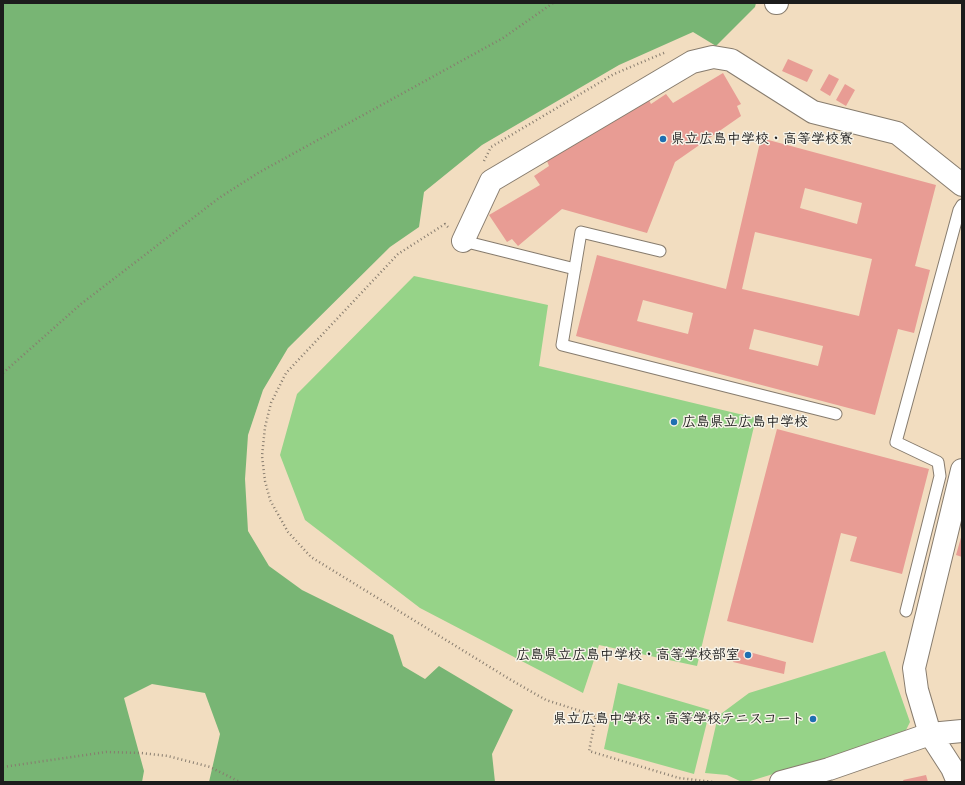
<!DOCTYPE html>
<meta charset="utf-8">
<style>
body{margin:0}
#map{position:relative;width:965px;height:785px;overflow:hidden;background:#f2ddc0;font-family:"Playpen Sans",sans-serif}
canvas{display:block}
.frame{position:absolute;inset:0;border:4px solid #1c1c1c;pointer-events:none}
</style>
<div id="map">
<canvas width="965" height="785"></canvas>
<div class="frame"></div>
</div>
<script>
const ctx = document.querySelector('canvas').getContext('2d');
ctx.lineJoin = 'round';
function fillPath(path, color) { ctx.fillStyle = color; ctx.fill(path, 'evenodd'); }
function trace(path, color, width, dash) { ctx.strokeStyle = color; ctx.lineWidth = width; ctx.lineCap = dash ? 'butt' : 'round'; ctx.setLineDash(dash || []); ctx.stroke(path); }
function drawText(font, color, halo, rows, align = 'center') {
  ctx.font = font + ' "Playpen Sans","Klee One",sans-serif'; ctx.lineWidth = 3; ctx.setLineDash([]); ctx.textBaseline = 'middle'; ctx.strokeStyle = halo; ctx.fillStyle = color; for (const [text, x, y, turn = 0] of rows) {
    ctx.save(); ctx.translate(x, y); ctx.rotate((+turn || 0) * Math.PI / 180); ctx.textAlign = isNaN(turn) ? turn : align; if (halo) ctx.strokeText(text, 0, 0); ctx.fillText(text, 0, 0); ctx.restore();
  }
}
fillPath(new Path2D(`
 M 414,276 L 548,305 L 539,366 L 756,418 L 697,666 L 599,645 L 583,693 L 420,608 L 305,520 L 280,455 L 297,394 Z
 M 885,651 L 910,722 L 904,734 L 747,782 L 742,782 L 727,775 L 705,773 L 718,716 L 749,693 Z
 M 618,683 L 710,710 L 694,774 L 604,749 Z`), '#96d388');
fillPath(new Path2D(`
 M 3,3 L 756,3 L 755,7 L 716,46 L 693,32 L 619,65 L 482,145 L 424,192 L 419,227 L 390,247 L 288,348 L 263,390 L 248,435 L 245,479 L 248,531 L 269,566 L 302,590 L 393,635 L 403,666 L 425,679 L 439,666 L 513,710 L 492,754 L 495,782 L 209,782 L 220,734 L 205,693 L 152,684 L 124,698 L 144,771 L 142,782 L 3,782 Z`), '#78b574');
fillPath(new Path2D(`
 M 788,59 L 813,70 L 807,82 L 782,71 Z
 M 723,73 L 741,104 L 737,106 L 741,116 L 675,162 L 647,233 L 562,209 L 518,246 L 512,239 L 507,242 L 489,215 L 540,185 L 534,176 L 549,166 L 547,161 L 648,98 L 651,104 L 666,94 L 673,103 Z
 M 829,74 L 839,79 L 830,96 L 820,90 Z
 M 845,84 L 855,90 L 846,106 L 836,100 Z
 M 761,138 L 936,185 L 915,266 L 930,270 L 914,333 L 898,329 L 875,415 L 576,336 L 597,255 L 726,289 ZM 805,188 L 862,203 L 857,224 L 800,208 ZM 755,232 L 872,259 L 859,316 L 742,289 ZM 643,300 L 693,313 L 688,334 L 637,321 ZM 754,329 L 823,346 L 818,366 L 749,349 Z
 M 777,429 L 929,469 L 902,574 L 850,561 L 857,537 L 841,533 L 813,643 L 727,621 Z
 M 962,534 L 962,557 L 956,555 Z
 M 738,649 L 786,662 L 784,674 L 733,662 Z
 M 926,775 L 928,782 L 904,782 L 903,780 Z`), '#e89c94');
const service = new Path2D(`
 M 463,241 L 575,269
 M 660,251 L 581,232 L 562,345 L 836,414
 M 906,611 L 940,476 L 938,462 L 896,442 L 959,210 L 962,205`);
const minor = new Path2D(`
 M 776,3 L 777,3
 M 463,241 L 491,181 L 692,62 L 713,57 L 731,60 L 813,112 L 897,133 L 962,185
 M 930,734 L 952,768 L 958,782
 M 781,782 L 829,769 L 930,734 L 962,731`);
const tertiary = new Path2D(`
 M 930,734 L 917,690 L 914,668 L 962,470`);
trace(service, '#877c6e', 13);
trace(minor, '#877c6e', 24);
trace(tertiary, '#877c6e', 24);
trace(new Path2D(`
 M 484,161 L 491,147 L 614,74 L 666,52
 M 448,227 L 445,224 L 398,254 L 286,373 L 271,403 L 265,427 L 262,456 L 265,481 L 270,500 L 288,532 L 311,557 L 511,680 L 546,700 L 596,716 L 589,751 L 679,778 L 713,782
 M 3,373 L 81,304 L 219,198 L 258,173 L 503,38 L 553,3
 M 3,767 L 106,752 L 141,753 L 168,756 L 210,767 L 240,782`), '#877c6e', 2.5, [1, 3]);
trace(service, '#fff', 11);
trace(minor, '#fff', 22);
trace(tertiary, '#fff', 22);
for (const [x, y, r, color] of [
 [663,139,4,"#1f6fb2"],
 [674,422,4,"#1f6fb2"],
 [748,655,4,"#1f6fb2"],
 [813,719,4,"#1f6fb2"]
]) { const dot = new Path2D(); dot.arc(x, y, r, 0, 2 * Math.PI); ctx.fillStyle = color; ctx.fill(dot); trace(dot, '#f7f3e8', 1.5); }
drawText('bold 14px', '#1c1c1c', '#f7f3e8', [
 ["県立広島中学校・高等学校寮",671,139],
 ["広島県立広島中学校",682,422],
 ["広島県立広島中学校・高等学校部室",740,655,"right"],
 ["県立広島中学校・高等学校テニスコート",805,719,"right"]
], 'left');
</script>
